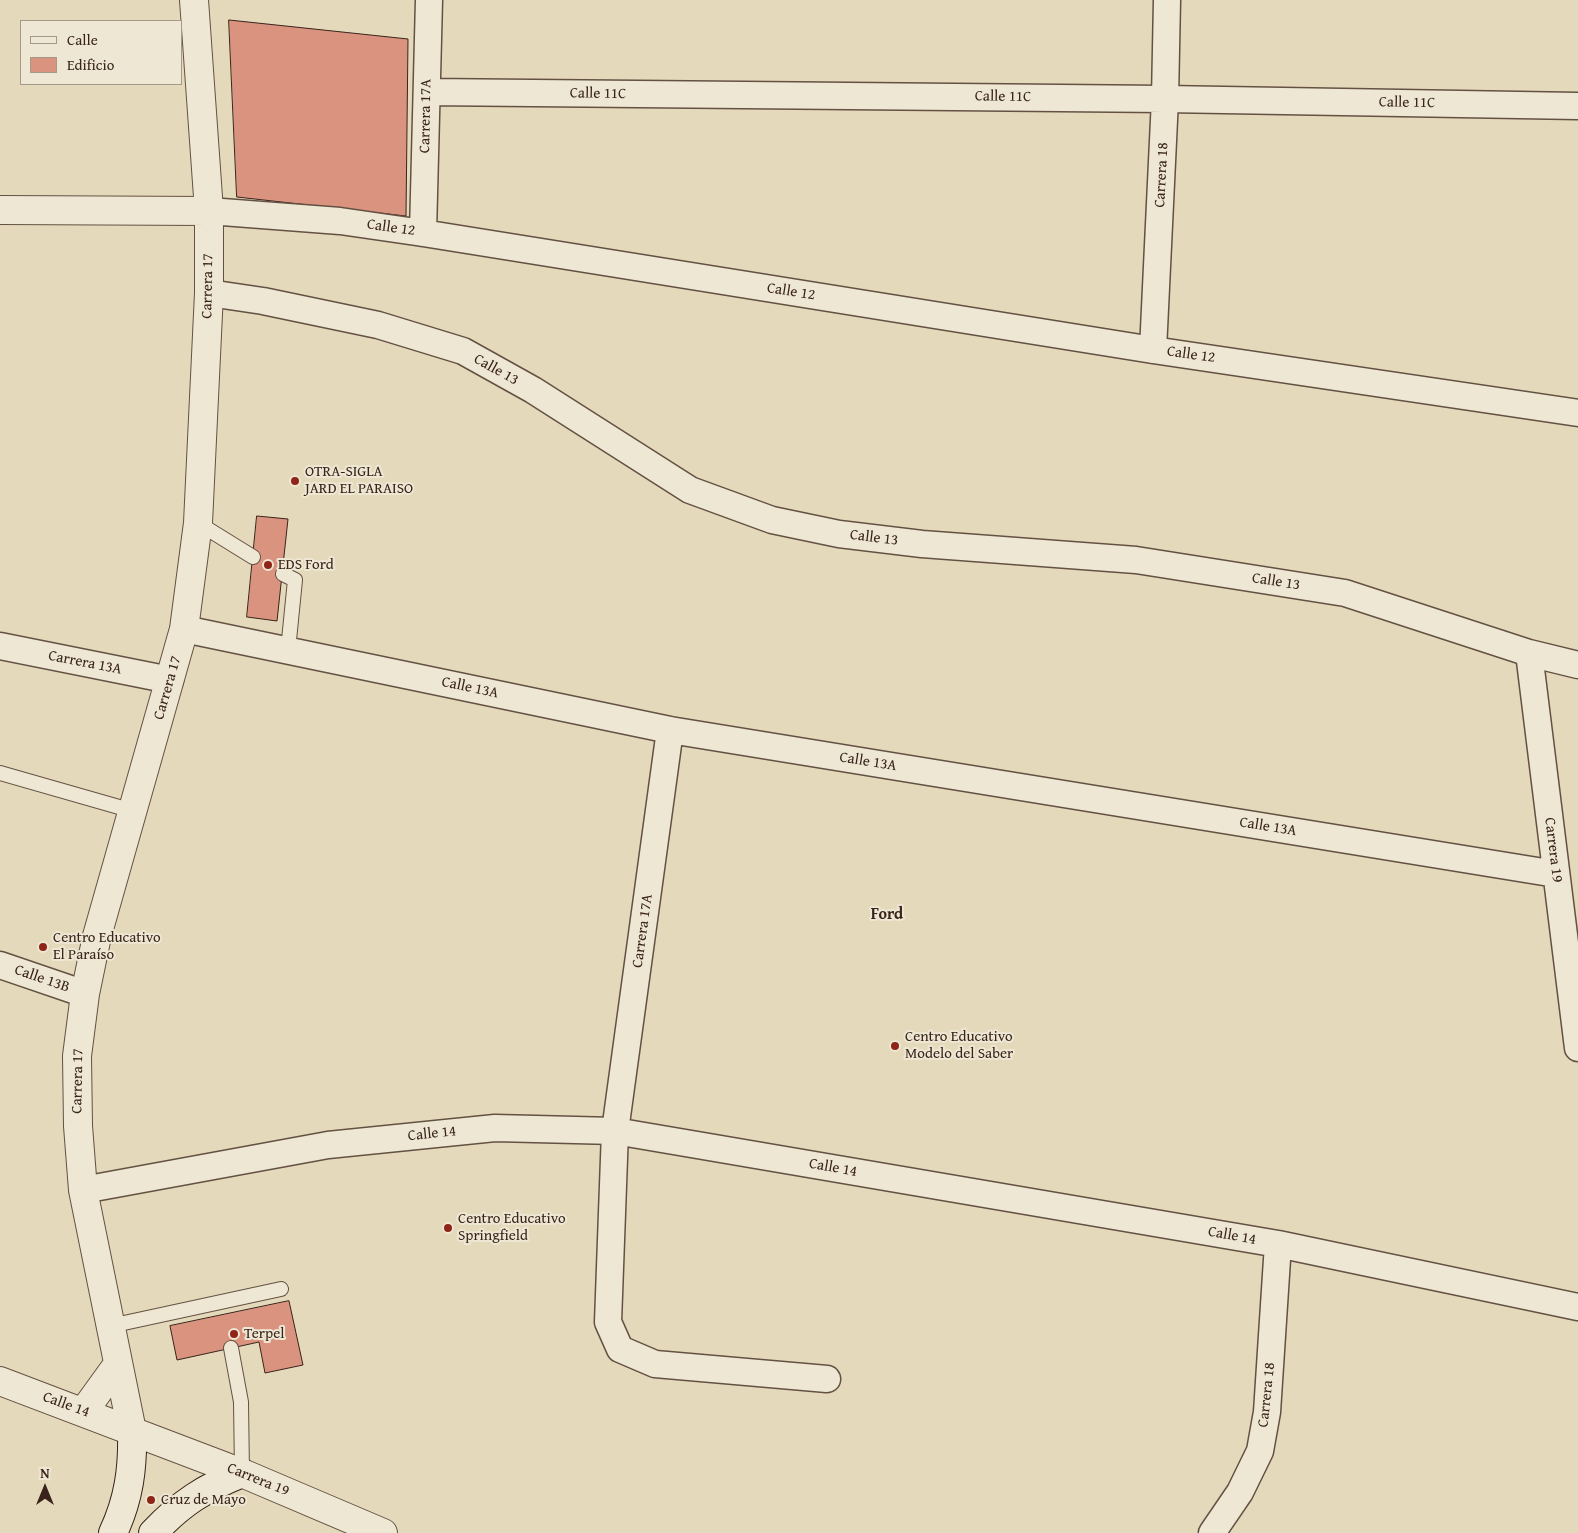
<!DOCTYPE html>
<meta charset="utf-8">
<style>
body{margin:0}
#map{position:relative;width:1578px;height:1533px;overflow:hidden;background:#e4dabb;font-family:"Gentium Book Plus",serif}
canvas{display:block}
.legend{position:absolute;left:20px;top:20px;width:162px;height:65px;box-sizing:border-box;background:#ede7d3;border:1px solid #a59989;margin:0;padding:6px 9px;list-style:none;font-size:15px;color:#39231b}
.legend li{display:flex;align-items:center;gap:10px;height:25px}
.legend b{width:25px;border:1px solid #a59989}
.north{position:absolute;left:20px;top:1463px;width:50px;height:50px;-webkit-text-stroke:4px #ede7d3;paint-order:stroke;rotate:0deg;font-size:14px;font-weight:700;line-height:20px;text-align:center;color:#39231b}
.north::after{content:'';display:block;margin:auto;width:18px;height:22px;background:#39231b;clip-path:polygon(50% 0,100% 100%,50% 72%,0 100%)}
</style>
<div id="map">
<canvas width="1578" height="1533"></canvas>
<ul class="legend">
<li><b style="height:6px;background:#ede7d3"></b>Calle</li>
<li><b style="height:14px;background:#d9937e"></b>Edificio</li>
</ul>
<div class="north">N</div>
</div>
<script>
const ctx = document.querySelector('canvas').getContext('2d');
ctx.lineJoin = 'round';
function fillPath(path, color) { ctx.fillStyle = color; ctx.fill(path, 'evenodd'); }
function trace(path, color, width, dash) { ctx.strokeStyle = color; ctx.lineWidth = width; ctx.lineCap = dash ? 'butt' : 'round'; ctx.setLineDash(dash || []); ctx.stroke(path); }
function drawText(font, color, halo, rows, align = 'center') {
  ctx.font = font + ' "Gentium Book Plus",serif'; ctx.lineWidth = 4; ctx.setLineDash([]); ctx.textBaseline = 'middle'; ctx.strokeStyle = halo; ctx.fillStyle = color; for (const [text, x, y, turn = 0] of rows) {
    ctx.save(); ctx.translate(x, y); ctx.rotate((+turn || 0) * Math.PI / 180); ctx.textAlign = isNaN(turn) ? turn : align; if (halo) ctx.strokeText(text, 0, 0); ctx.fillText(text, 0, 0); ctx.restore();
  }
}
const building = new Path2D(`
 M 229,20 L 408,39 L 406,216 L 237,197 Z
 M 257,516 L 288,519 L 277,621 L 247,617 Z
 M 289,1301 L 303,1365 L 265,1373 L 259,1342 L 177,1360 L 170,1326 Z`);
fillPath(building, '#d9937e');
trace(building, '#39231b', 1);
const service = new Path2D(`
 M 198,523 L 253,557
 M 283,574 L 295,580 L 288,650
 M 0,773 L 133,811
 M 110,1326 L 281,1289
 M 231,1348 L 241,1402 L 242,1473`);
const minor = new Path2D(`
 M 427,92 L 1165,99 L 1578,106
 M 209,211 L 340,221 L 423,233 L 1153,350 L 1578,413
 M 423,233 L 429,0
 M 209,293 L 263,301 L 378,325 L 463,351 L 533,390 L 690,490 L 772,520 L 839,534 L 922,544 L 1136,560 L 1345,593 L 1529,653 L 1578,665
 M 1153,350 L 1165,99 L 1167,0
 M 184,629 L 670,730 L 1556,874
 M 0,646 L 170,680
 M 1529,653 L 1578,1048
 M 670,730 L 615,1131 L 608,1322 L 620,1349 L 655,1364 L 827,1379
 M 0,965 L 85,994
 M 83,1190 L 328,1145 L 495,1128 L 615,1131 L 1278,1244 L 1578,1307
 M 1212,1533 L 1240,1492 L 1260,1451 L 1267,1412 L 1278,1244`);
const tertiary = new Path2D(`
 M 0,210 L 209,211
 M 0,1381 L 242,1473 L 383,1533
 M 84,1411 L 118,1364
 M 132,1431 L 83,1190 L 78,1126 L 77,1056 L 85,994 L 97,936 L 184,629 L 198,523 L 209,293 L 209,211 L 194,0`);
const secondary = new Path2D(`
 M 113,1533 C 129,1499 133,1468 132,1431
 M 153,1533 C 181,1503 205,1488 242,1473`);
trace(service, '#645143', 16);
trace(minor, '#645143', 29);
trace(tertiary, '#645143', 30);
trace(secondary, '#39231b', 30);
trace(service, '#ede7d3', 14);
trace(minor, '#ede7d3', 26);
trace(tertiary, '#ede7d3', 28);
trace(secondary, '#ede7d3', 28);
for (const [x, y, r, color] of [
 [295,481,5,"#8f2418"],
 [268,565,5,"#8f2418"],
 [43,947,5,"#8f2418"],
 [895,1046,5,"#8f2418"],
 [448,1228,5,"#8f2418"],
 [234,1334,5,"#8f2418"],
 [151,1500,5,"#8f2418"]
]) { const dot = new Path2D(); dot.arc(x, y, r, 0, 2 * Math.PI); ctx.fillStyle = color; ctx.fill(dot); trace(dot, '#ede7d3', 2); }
drawText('15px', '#39231b', '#ede7d3', [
 ["Calle 11C",598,94,1],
 ["Calle 11C",1003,97,1],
 ["Calle 11C",1407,103,1],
 ["Carrera 17A",426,116,-89],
 ["Carrera 18",1162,175,-87],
 ["Calle 12",391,228,8],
 ["Carrera 17",208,286,-89],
 ["Calle 12",791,292,9],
 ["Calle 12",1191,355,8],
 ["Calle 13",496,370,29],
 ["Calle 13",874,538,7],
 ["Calle 13",1276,582,9],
 ["Carrera 13A",85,663,11],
 ["Carrera 17",168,688,-74],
 ["Calle 13A",470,688,12],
 ["Calle 13A",868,762,9],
 ["Calle 13A",1268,827,9],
 ["Carrera 19",1553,850,83],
 ["Carrera 17A",643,931,-82],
 ["Calle 13B",42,979,19],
 ["Carrera 17",78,1081,-89],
 ["Calle 14",432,1134,-6],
 ["Calle 14",833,1168,10],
 ["Calle 14",1232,1236,10],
 ["Carrera 18",1267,1395,-84],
 ["Calle 14",66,1405,20],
 ["Carrera 19",258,1480,22]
]);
drawText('15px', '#39231b', '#ede7d3', [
 ["OTRA-SIGLA",305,472],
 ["JARD EL PARAISO",305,489],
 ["EDS Ford",278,565],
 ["Centro Educativo",53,938],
 ["El Paraíso",53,955],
 ["Centro Educativo",905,1037],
 ["Modelo del Saber",905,1054],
 ["Centro Educativo",458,1219],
 ["Springfield",458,1236],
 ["Terpel",244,1334],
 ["Cruz de Mayo",161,1500]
], 'left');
drawText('bold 16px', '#39231b', '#ede7d3', [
 ["Ford",887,915]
]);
</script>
